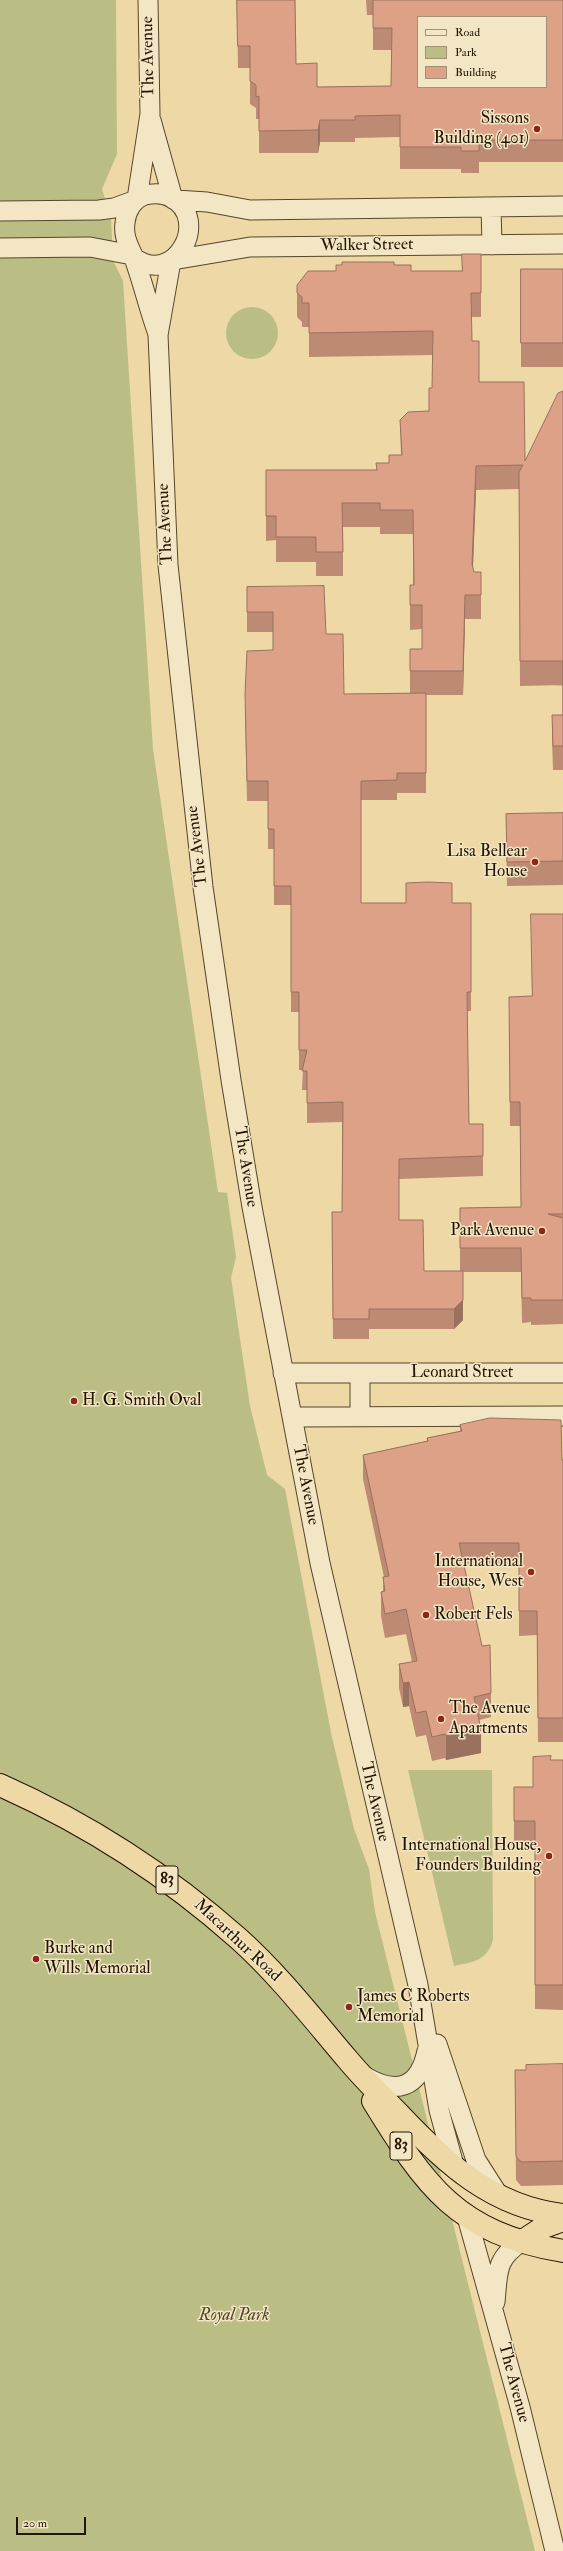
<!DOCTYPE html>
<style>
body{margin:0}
#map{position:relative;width:563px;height:2551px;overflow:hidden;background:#edd8a6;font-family:"IM FELL Double Pica",serif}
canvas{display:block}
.legend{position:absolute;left:417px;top:16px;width:130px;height:72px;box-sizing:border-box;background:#f3e6c5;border:1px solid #a19276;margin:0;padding:5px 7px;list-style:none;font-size:12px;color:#251500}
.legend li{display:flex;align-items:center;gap:8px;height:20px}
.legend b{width:20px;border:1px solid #a19276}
.scale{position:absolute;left:16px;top:2517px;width:70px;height:18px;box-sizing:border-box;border:2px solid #251500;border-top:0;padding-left:5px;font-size:12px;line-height:14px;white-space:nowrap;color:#251500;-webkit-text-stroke:3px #f3e6c5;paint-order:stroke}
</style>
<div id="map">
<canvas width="563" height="2551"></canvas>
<ul class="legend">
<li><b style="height:5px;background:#f3e6c5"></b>Road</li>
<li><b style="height:11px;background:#babe85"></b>Park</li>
<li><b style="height:11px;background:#dca187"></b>Building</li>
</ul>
<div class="scale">20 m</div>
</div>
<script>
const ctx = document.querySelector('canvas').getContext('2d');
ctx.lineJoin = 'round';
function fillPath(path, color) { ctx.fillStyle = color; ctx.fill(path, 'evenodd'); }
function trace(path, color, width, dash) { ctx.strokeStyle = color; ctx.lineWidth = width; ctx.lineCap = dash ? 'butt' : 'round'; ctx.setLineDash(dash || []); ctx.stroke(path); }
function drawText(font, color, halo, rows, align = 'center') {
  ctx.font = font + ' "IM FELL Double Pica",serif'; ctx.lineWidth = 3; ctx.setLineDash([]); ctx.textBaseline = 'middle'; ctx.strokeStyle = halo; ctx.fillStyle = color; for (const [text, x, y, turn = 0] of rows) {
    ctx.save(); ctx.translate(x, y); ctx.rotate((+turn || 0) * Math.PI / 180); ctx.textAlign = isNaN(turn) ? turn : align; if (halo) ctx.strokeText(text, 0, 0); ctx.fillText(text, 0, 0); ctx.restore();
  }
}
fillPath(new Path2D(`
 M 0,0 L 116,0 L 117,154 L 102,189 L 111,218 L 113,260 L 123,281 L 153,749 L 218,1192 L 227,1193 L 236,1257 L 231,1278 L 250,1406 L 267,1475 L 285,1489 L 331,1733 L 354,1829 L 369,1869 L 375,1912 L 535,2551 L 0,2551 Z
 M226 333a26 26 0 1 1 52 0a26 26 0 1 1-52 0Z
 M 408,1770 L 492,1770 L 493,1940 C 487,1961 473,1962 454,1966 Z`), '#babe85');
const street = new Path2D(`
 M 151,120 L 173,199
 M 137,199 L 150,114 L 148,0
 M 176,200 L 207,202 L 250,210 L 563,206
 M 491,207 L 492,245
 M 0,211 L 99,210 L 114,208 L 136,200
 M 0,248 L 90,247 L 132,255
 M 133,257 C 175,289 211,219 172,198 C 164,193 154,193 145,195 C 133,199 126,211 125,223 C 123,237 129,246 134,258 C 143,283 149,309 158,334
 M 173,260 L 250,247 L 563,244
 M 171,261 L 158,335 L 168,565 L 203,887 L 231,1080 L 252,1207 L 320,1563 L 418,1985 L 439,2110 L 455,2169
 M 283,1373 L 563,1373
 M 360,1374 L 360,1416
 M 292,1417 L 563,1416
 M 437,2044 L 476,2160 L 499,2196
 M 364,2076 C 396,2095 419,2089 427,2051
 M 467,2217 L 520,2407 L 555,2551
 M 495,2302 C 498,2273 495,2259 521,2242`);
const highway = new Path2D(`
 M 0,1785 C 88,1824 167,1875 239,1939 C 280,1976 313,2019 348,2060 C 364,2079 381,2096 398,2113 C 444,2162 492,2207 563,2215
 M 373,2101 C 426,2187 457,2233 563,2251
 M 521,2242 L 544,2227 L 563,2220`);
trace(street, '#57462a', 21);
trace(highway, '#251500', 24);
trace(street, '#f3e6c5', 19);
trace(highway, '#edd8a6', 22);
fillPath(new Path2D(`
 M 237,0 L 295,0 L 296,64 L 317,87 L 391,86 L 392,50 L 373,50 L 373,15 L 367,15 L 366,0 L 563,0 L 563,162 L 479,162 L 479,173 L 461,173 L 461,169 L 400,169 L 400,137 L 355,138 L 355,142 L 320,142 L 318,153 L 259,153 L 259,119 L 256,119 L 256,108 L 250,104 L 250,68 L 238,68 ZM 418,17 L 546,17 L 546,87 L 418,87 Z
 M 481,254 L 481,317 L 471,317 L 472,341 L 479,382 L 525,461 L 563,391 L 563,770 L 553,770 L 552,739 L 552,715 L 563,715 L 563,685 L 520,686 L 519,489 L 476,490 L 473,567 L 474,572 L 481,572 L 481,619 L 465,619 L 463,695 L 426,695 L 426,793 L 397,793 L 397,800 L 361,800 L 361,903 L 471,903 L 471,1011 L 467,1011 L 469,1124 L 483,1124 L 483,1176 L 399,1179 L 399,1220 L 424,1271 L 460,1271 L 460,1208 L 521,1207 L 520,1126 L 510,1126 L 509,1021 L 532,996 L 563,914 L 563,1324 L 531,1325 L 531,1322 L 522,1323 L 521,1272 L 463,1272 L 463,1320 L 454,1329 L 369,1329 L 369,1339 L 333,1339 L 332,1212 L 342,1212 L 342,1122 L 307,1123 L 307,1090 L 302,1090 L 303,1070 L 299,1070 L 299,1012 L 291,1012 L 291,905 L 274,905 L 274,849 L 268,849 L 268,801 L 247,801 L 245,714 L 273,650 L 273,632 L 247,632 L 247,587 L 326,634 L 344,694 L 410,693 L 410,649 L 422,649 L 422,629 L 410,630 L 410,585 L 413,585 L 413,534 L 380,534 L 380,527 L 343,527 L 343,576 L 316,576 L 316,562 L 276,562 L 276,540 L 266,541 L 266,470 L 377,470 L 389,463 L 401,455 L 400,420 L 429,411 L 432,388 L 433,355 L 309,357 L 309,327 L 302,327 L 302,322 L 297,317 L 297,285 L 336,271 L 394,265 L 411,271 L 462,271 Z
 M 521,269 L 563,269 L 563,367 L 521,367 Z
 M 563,813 L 563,885 L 507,886 L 506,814 Z
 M 460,1425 L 563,1460 L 563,1742 L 538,1742 L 537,1635 L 519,1636 L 519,1567 L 464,1567 L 491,1693 L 491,1717 L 479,1720 L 481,1753 L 446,1760 L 445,1758 L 432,1761 L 426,1735 L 416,1737 L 409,1706 L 403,1707 L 399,1688 L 399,1664 L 412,1662 L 406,1634 L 385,1638 L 381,1616 L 381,1592 L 383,1591 L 383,1577 L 384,1577 L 363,1479 L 363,1455 L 427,1441 L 427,1438 L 460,1431 Z
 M 551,1760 L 563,1760 L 563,2010 L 535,2009 L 535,1845 L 514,1845 L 514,1787 L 533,1787 Z
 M 563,2064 L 563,2185 L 521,2186 L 516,2180 L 515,2070 L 526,2070 Z`), '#bd8a74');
fillPath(new Path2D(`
 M 320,120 L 320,142 L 318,153 L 318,130 Z
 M 476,466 L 476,490 L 472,588 L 472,564 Z
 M 465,595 L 465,619 L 463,695 L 463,671 Z
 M 463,1300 L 463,1320 L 454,1329 L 454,1309 Z
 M 409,1682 L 409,1706 L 403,1707 L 403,1683 Z
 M 481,1729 L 481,1753 L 446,1760 L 446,1736 Z`), '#9a715e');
const building = new Path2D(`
 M 237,0 L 295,0 L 296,64 L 317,63 L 317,87 L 391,86 L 392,28 L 373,28 L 373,0 L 563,0 L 563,140 L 479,140 L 479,151 L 461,151 L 461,147 L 400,147 L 400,115 L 355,116 L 355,120 L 320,120 L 318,130 L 259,131 L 259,96 L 256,97 L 256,85 L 250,81 L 250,46 L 238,46 ZM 418,17 L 546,17 L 546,87 L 418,87 Z
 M 462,254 L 481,254 L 481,293 L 471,293 L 472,341 L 479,341 L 479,382 L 524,382 L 525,461 L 558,393 L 563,391 L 563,746 L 553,746 L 552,715 L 563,715 L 563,661 L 520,661 L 519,472 L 523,465 L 476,466 L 472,564 L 474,572 L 481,572 L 481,595 L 465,595 L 463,671 L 410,671 L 410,649 L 422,649 L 422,605 L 410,605 L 410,585 L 414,585 L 413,510 L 380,510 L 380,503 L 342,503 L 343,552 L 316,552 L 316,537 L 276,537 L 276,516 L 266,516 L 266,470 L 377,470 L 376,463 L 389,463 L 389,455 L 402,455 L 400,420 L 408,412 L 429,411 L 429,388 L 432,388 L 433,331 L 309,333 L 309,303 L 302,303 L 302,297 L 297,293 L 297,285 L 308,271 L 336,271 L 336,265 L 342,265 L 342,262 L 394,262 L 394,265 L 411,265 L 411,271 L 462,271 Z
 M 521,269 L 563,269 L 563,343 L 521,343 Z
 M 324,586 L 326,634 L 343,634 L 344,694 L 426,693 L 426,773 L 397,773 L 397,780 L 361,781 L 361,903 L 406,903 L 406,883 L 427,882 L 452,883 L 452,903 L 471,903 L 471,992 L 467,992 L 469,1124 L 483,1124 L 483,1156 L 399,1159 L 399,1220 L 423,1220 L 424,1271 L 463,1271 L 463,1300 L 454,1309 L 369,1309 L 369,1319 L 333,1319 L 332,1212 L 342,1212 L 343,1102 L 307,1103 L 307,1071 L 302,1071 L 307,1050 L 299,1050 L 299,992 L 291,992 L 291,886 L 274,886 L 274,829 L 268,829 L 268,781 L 247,781 L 245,694 L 247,651 L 273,650 L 273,612 L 247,612 L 247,587 Z
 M 563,813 L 563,861 L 507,862 L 506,814 Z
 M 531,914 L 563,914 L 563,1214 L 548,1214 L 563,1218 L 563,1300 L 531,1300 L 531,1298 L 522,1298 L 521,1248 L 460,1248 L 460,1208 L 521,1207 L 520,1102 L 510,1102 L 509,997 L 532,996 Z
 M 490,1418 L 561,1420 L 562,1460 L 563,1460 L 563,1718 L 538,1718 L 537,1611 L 519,1611 L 519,1543 L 459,1543 L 482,1646 L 490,1645 L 491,1693 L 474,1697 L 481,1729 L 446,1736 L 445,1734 L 432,1737 L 426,1711 L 416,1713 L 409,1682 L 403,1683 L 399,1664 L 417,1661 L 406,1609 L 385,1614 L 381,1592 L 385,1591 L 383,1577 L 389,1576 L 363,1455 L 428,1441 L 427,1438 L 462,1431 L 460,1425 Z
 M 551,1756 L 550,1760 L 563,1760 L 563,1985 L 535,1985 L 535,1821 L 514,1821 L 514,1787 L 533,1787 L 533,1757 Z
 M 563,2064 L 563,2161 L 521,2162 L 516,2156 L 515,2070 L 526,2070 L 526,2065 Z`);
fillPath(building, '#dca187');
trace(building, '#9a715e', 1);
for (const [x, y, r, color] of [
 [537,129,4,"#8f2418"],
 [535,862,4,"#8f2418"],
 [542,1231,4,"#8f2418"],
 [74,1401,4,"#8f2418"],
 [531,1572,4,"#8f2418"],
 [426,1615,4,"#8f2418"],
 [441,1719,4,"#8f2418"],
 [549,1856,4,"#8f2418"],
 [36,1959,4,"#8f2418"],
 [349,2007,4,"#8f2418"]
]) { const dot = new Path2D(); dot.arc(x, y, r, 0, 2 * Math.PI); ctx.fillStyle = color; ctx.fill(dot); trace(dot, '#f3e6c5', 1.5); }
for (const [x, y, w] of [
 [167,1880,22],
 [401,2146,22]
]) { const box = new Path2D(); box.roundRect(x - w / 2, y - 14, w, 28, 3); ctx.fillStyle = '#f3e6c5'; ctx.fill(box); trace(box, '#251500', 1); }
drawText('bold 16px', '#251500', null, [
 ["83",167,1880],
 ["83",401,2146]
]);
drawText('17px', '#251500', '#f3e6c5', [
 ["The Avenue",149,57,-91],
 ["Walker Street",367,246,-1],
 ["The Avenue",166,524,-93],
 ["The Avenue",198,846,-97],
 ["The Avenue",245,1167,81],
 ["Leonard Street",462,1373],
 ["The Avenue",305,1485,79],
 ["The Avenue",374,1802,77],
 ["Macarthur Road",237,1941,43],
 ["The Avenue",513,2383,75]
]);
drawText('17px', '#251500', '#f3e6c5', [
 ["Sissons",529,119],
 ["Building (401)",529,139],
 ["Lisa Bellear",527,852],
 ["House",527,872],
 ["Park Avenue",534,1231],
 ["H. G. Smith Oval",82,1401,"left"],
 ["International",523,1562],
 ["House, West",523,1582],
 ["Robert Fels",434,1615,"left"],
 ["The Avenue",449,1709,"left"],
 ["Apartments",449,1729,"left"],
 ["International House,",541,1846],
 ["Founders Building",541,1866],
 ["Burke and",44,1949,"left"],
 ["Wills Memorial",44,1969,"left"],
 ["James C Roberts",357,1997,"left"],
 ["Memorial",357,2017,"left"]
], 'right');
drawText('italic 17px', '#524828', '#f3e6c5', [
 ["Royal Park",234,2316]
]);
</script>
